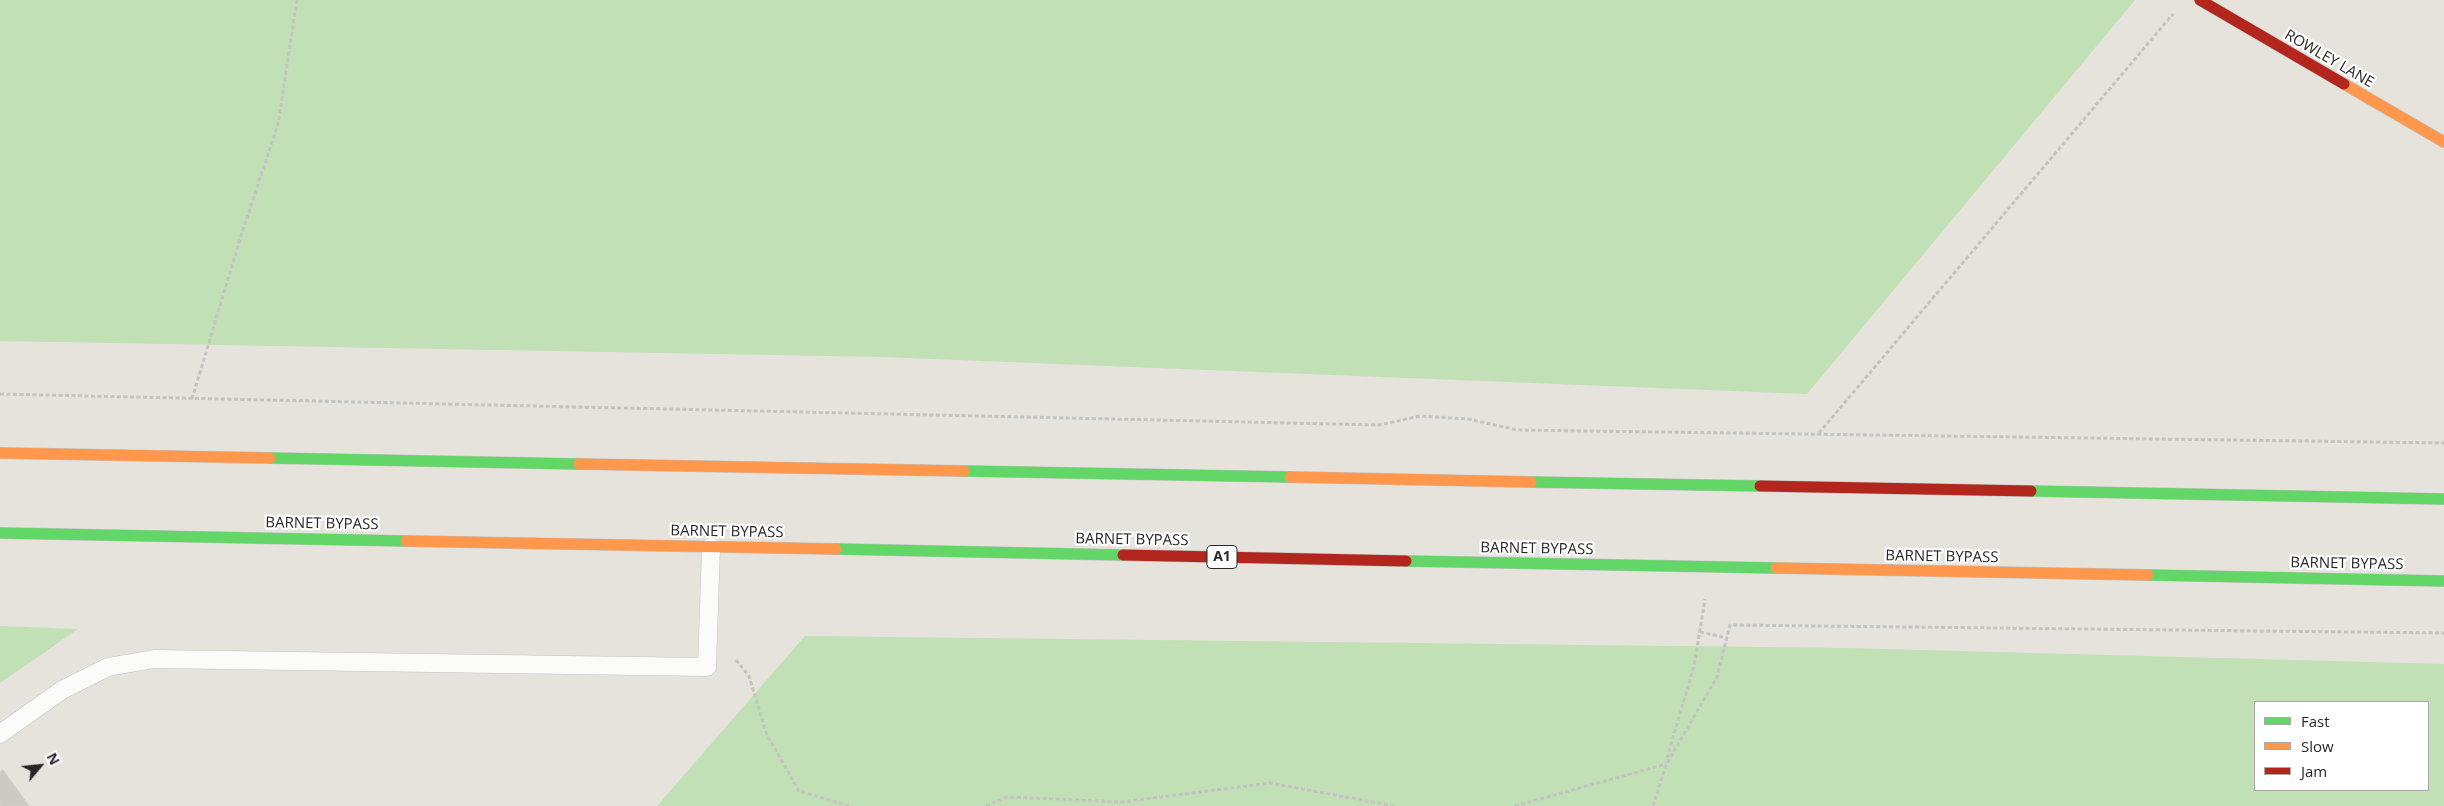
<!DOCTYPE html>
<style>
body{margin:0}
#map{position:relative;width:2444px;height:806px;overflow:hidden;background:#e5e3dc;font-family:"Open Sans",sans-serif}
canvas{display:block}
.legend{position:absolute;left:2254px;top:701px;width:175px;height:90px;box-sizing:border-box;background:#fff;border:1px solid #a9a9a9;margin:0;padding:6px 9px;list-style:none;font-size:15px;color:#272727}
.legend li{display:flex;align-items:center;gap:10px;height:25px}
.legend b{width:25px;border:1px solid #a9a9a9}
.north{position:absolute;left:15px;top:741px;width:50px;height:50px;-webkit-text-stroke:4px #fff;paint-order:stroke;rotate:62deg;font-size:14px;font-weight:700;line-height:20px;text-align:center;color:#272727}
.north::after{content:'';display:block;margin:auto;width:18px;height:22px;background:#272727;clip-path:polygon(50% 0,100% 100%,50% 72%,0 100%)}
</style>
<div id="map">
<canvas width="2444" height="806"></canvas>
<ul class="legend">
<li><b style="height:6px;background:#63d668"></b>Fast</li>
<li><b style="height:6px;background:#ff974d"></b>Slow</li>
<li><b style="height:6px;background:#b3261e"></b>Jam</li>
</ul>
<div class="north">N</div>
</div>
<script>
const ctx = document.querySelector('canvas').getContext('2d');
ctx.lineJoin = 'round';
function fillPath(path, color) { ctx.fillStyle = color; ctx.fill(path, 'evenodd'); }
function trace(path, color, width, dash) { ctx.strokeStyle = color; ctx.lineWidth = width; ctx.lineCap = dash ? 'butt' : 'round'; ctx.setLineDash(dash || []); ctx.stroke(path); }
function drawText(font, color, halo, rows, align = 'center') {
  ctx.font = font + ' "Open Sans",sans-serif'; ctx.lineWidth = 4.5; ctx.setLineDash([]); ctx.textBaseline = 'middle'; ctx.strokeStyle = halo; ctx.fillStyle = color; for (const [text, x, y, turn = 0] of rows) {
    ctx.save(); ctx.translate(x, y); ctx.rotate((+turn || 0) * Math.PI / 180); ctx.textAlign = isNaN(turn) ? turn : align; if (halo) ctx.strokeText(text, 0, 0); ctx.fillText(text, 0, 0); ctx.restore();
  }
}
fillPath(new Path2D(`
 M 0,0 L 2135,0 L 1807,394 L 883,357 L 0,341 Z
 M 0,626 L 78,629 L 0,683 Z
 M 805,636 L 1847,648 L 2444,664 L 2444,806 L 657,806 ZM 2255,702 L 2428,702 L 2428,790 L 2255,790 Z`), '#c2e0b6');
const building = new Path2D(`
 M 3,770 L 29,806 L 0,806 L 0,772 Z`);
fillPath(building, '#cbcac5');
trace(building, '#d0cec9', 1);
const lane = new Path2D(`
 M 0,734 L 62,690 L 108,667 L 154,659 L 707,667 L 711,547`);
const fast = new Path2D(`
 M 270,458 L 579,464
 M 964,471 L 1290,477
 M 1531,482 L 1760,486
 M 2031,491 L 2444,499
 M 0,533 L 406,541
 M 836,549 L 1123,555
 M 1406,561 L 1776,568
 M 2148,575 L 2444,581`);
const slow = new Path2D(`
 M 2344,84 L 2444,142
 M 0,453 L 270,458
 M 579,464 L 964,471
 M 1290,477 L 1531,482
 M 406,541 L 836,549
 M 1776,568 L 2148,575`);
const jam = new Path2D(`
 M 2200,0 L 2344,84
 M 1760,486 L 2031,491
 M 1123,555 L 1406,561`);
trace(lane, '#c3c2c1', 19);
trace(fast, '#c3c2c1', 12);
trace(slow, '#c3c2c1', 12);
trace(jam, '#c3c2c1', 12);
trace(new Path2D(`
 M 0,394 L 1379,425 L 1420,416 L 1468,419 L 1517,430 L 2444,443
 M 192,399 L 240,239 L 278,124 L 297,0
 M 1819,433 L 2173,14
 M 1700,632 L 1727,638
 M 736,660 L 749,676 L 767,735 L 799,791 L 849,806
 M 1667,758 L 1694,666 L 1705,599
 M 986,806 L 1007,797 L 1122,802 L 1270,783 L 1395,806
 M 1515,806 L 1666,764
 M 1653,806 L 1666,765 L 1717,677 L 1730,625 L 2444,633`), '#c3c3c2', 3, [4, 2.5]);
trace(lane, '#fbfbfa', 18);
trace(fast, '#63d668', 11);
trace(slow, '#ff974d', 11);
trace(jam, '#b3261e', 11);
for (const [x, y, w] of [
 [1222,557,30]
]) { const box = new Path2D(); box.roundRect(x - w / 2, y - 11.5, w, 23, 4); ctx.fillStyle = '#fff'; ctx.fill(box); trace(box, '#272727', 1); }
drawText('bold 14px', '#272727', null, [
 ["A1",1222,557]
]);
drawText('15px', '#272727', '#fff', [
 ["ROWLEY LANE",2329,59,30],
 ["BARNET BYPASS",322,524,1],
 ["BARNET BYPASS",727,532,1],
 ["BARNET BYPASS",1132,540,1],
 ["BARNET BYPASS",1537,549,1],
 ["BARNET BYPASS",1942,557,1],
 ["BARNET BYPASS",2347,564,1]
]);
</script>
